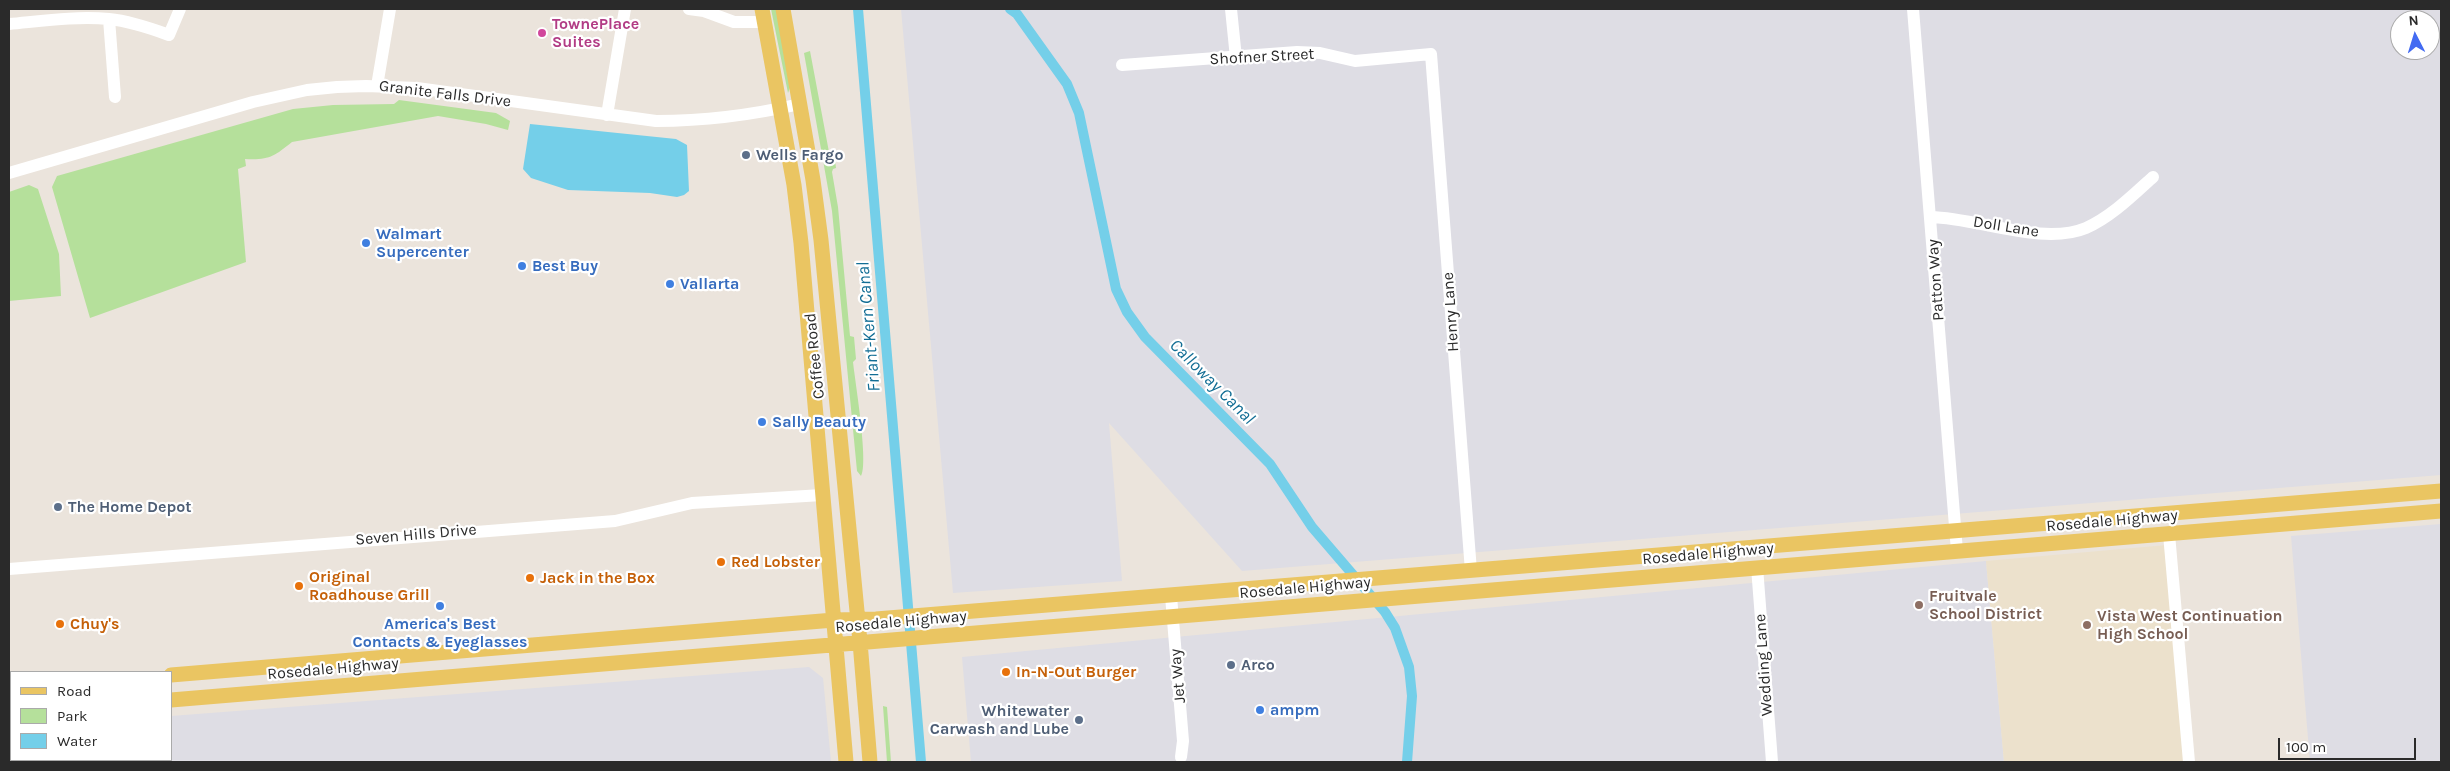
<!DOCTYPE html>
<style>
body{margin:0}
#map{position:relative;width:2450px;height:771px;overflow:hidden;background:#ebe4dc;font-family:Karla,sans-serif}
canvas{display:block}
.frame{position:absolute;inset:0;border:10px solid #2a2a2a;pointer-events:none}
.legend{position:absolute;left:10px;top:671px;width:162px;height:90px;box-sizing:border-box;background:#fff;border:1px solid #aaa;margin:0;padding:6px 9px;list-style:none;font-size:15px;color:#2a2a2a}
.legend li{display:flex;align-items:center;gap:10px;height:25px}
.legend b{width:25px;border:1px solid #aaa}
.north{position:absolute;left:2390px;top:10px;width:50px;height:50px;box-sizing:border-box;background:#fff;border:1px solid #aaa;border-radius:50%;rotate:355deg;font-size:14px;font-weight:700;line-height:20px;text-align:center;color:#2a2a2a}
.north::after{content:'';display:block;margin:auto;width:18px;height:22px;background:#436bf2;clip-path:polygon(50% 0,100% 100%,50% 72%,0 100%)}
.scale{position:absolute;left:2278px;top:738px;width:138px;height:22px;box-sizing:border-box;border:2px solid #2a2a2a;border-top:0;padding-left:6px;font-size:15px;line-height:18px;white-space:nowrap;color:#2a2a2a;-webkit-text-stroke:4px #fff;paint-order:stroke}
</style>
<div id="map">
<canvas width="2450" height="771"></canvas>
<div class="frame"></div>
<ul class="legend">
<li><b style="height:6px;background:#eac562"></b>Road</li>
<li><b style="height:14px;background:#b5e09b"></b>Park</li>
<li><b style="height:14px;background:#74cfe9"></b>Water</li>
</ul>
<div class="north">N</div>
<div class="scale">100 m</div>
</div>
<script>
const ctx = document.querySelector('canvas').getContext('2d');
ctx.lineJoin = 'round';
function fillPath(path, color) { ctx.fillStyle = color; ctx.fill(path, 'evenodd'); }
function trace(path, color, width, dash) { ctx.strokeStyle = color; ctx.lineWidth = width; ctx.lineCap = dash ? 'butt' : 'round'; ctx.setLineDash(dash || []); ctx.stroke(path); }
function drawText(font, color, halo, rows, align = 'center') {
  ctx.font = font + ' Karla,sans-serif'; ctx.lineWidth = 4.5; ctx.setLineDash([]); ctx.textBaseline = 'middle'; ctx.strokeStyle = halo; ctx.fillStyle = color; for (const [text, x, y, turn = 0] of rows) {
    ctx.save(); ctx.translate(x, y); ctx.rotate((+turn || 0) * Math.PI / 180); ctx.textAlign = isNaN(turn) ? turn : align; if (halo) ctx.strokeText(text, 0, 0); ctx.fillText(text, 0, 0); ctx.restore();
  }
}
fillPath(new Path2D(`
 M 901,9 L 2441,9 L 2441,475 L 1242,571 L 1109,423 L 1122,581 L 953,593 ZM 2400,20 L 2430,20 L 2430,50 L 2400,50 Z
 M 2441,524 L 2441,762 L 2310,762 L 2291,536 Z
 M 1986,561 L 2004,762 L 971,762 L 962,657 Z
 M 809,667 L 823,678 L 831,762 L 9,762 L 9,728 L 11,728 L 11,760 L 171,760 L 171,716 Z`), '#dedde4');
fillPath(new Path2D(`
 M 2167,545 L 2188,762 L 2004,762 L 1986,561 Z`), '#ece1cc');
fillPath(new Path2D(`
 M 771,9 L 777,9 L 791,85 L 788,93 Z
 M 810,51 L 829,152 L 834,152 L 836,168 L 833,169 L 832,172 L 838,207 L 850,336 L 854,337 L 856,359 L 853,362 C 855,381 869,464 861,476 L 857,471 L 832,211 L 804,53 Z
 M 399,100 L 496,113 L 510,121 L 508,130 L 486,124 L 438,116 L 292,142 C 273,157 270,160 245,159 L 246,166 L 238,169 L 246,262 L 90,318 L 52,187 L 57,176 L 293,109 L 333,105 L 394,104 Z
 M 29,185 L 38,189 L 59,254 L 61,296 L 9,301 L 9,192 Z
 M 883,706 L 887,707 L 891,762 L 887,762 Z`), '#b5e09b');
fillPath(new Path2D(`
 M 530,124 L 676,139 L 687,145 L 689,191 L 684,195 L 677,197 L 650,193 L 568,190 L 531,178 L 523,169 Z`), '#74cfe9');
trace(new Path2D(`
 M 858,9 L 921,762
 M 1010,9 L 1017,14 L 1067,84 L 1079,113 L 1116,289 L 1127,312 L 1145,337 L 1270,464 L 1312,527 L 1385,612 L 1395,628 L 1409,667 L 1412,696 L 1407,762`), '#74cfe9', 10);
trace(new Path2D(`
 M 689,9 L 704,11 L 734,22 L 764,22
 M 1231,9 L 1236,58
 M 1913,9 L 1957,551
 M 109,19 L 115,97
 M 9,24 C 42,21 76,16 109,19 C 130,21 150,28 169,35 L 180,9
 M 1122,65 L 1297,52 L 1320,53 L 1355,61 L 1431,54 L 1471,571
 M 377,86 L 390,9
 M 607,115 L 625,9
 M 9,173 L 253,102 L 307,90 L 337,87 L 366,86 L 417,88 L 656,121 C 705,121 752,115 800,104
 M 1931,217 C 1978,218 2043,246 2086,228 C 2111,217 2133,195 2153,177
 M 2169,534 L 2189,762
 M 1757,567 L 1772,762
 M 9,569 L 615,521 L 692,503 L 822,495
 M 1171,596 L 1183,741 L 1181,757`), '#fff', 12);
trace(new Path2D(`
 M 762,9 L 794,185 L 801,243 L 846,762
 M 783,9 L 813,180 L 821,240 L 860,642 L 870,762
 M 171,675 L 834,620 L 876,619 L 2441,491
 M 9,688 L 11,688
 M 171,700 L 2441,511
 M 9,713 L 11,713`), '#eac562', 15);
for (const [x, y, r, color] of [
 [542,33,5,"#d1479c"],
 [746,155,5,"#5c6f8a"],
 [366,243,5,"#3f7fe0"],
 [522,266,5,"#3f7fe0"],
 [670,284,5,"#3f7fe0"],
 [762,422,5,"#3f7fe0"],
 [58,507,5,"#5c6f8a"],
 [721,562,5,"#e8710a"],
 [530,578,5,"#e8710a"],
 [299,586,5,"#e8710a"],
 [1919,605,5,"#8d6e63"],
 [440,606,5,"#3f7fe0"],
 [60,624,5,"#e8710a"],
 [2087,625,5,"#8d6e63"],
 [1231,665,5,"#5c6f8a"],
 [1006,672,5,"#e8710a"],
 [1260,710,5,"#3f7fe0"],
 [1079,720,5,"#5c6f8a"]
]) { const dot = new Path2D(); dot.arc(x, y, r, 0, 2 * Math.PI); ctx.fillStyle = color; ctx.fill(dot); trace(dot, '#fff', 2); }
drawText('bold 16px', '#b23c85', '#fff', [
 ["TownePlace",552,24],
 ["Suites",552,42]
], 'left');
drawText('16px', '#2a2a2a', '#fff', [
 ["Shofner Street",1262,57,-3],
 ["Granite Falls Drive",445,94,7],
 ["Doll Lane",2006,227,9],
 ["Patton Way",1936,280,-94],
 ["Henry Lane",1451,312,-94],
 ["Coffee Road",815,356,-96],
 ["Rosedale Highway",2112,521,-5],
 ["Seven Hills Drive",416,535,-5],
 ["Rosedale Highway",1708,554,-5],
 ["Rosedale Highway",1305,588,-5],
 ["Rosedale Highway",901,622,-5],
 ["Wedding Lane",1764,665,-94],
 ["Rosedale Highway",333,669,-5],
 ["Jet Way",1178,676,-95]
]);
drawText('bold 16px', '#4e5e75', '#fff', [
 ["Wells Fargo",756,155],
 ["The Home Depot",68,507],
 ["Arco",1241,665],
 ["Whitewater",1069,711,"right"],
 ["Carwash and Lube",1069,729,"right"]
], 'left');
drawText('bold 16px', '#366cbe', '#fff', [
 ["Walmart",376,234],
 ["Supercenter",376,252],
 ["Best Buy",532,266],
 ["Vallarta",680,284],
 ["Sally Beauty",772,422],
 ["America's Best",440,624,"center"],
 ["Contacts & Eyeglasses",440,642,"center"],
 ["ampm",1270,710]
], 'left');
drawText('bold 16px', '#c56008', '#fff', [
 ["Red Lobster",731,562],
 ["Original",309,577],
 ["Roadhouse Grill",309,595],
 ["Jack in the Box",540,578],
 ["Chuy's",70,624],
 ["In-N-Out Burger",1016,672]
], 'left');
drawText('bold 16px', '#785e54', '#fff', [
 ["Fruitvale",1929,596],
 ["School District",1929,614],
 ["Vista West Continuation",2097,616],
 ["High School",2097,634]
], 'left');
drawText('italic 18px', '#136e95', '#fff', [
 ["Friant-Kern Canal",869,327,-95],
 ["Calloway Canal",1212,382,45]
]);
</script>
